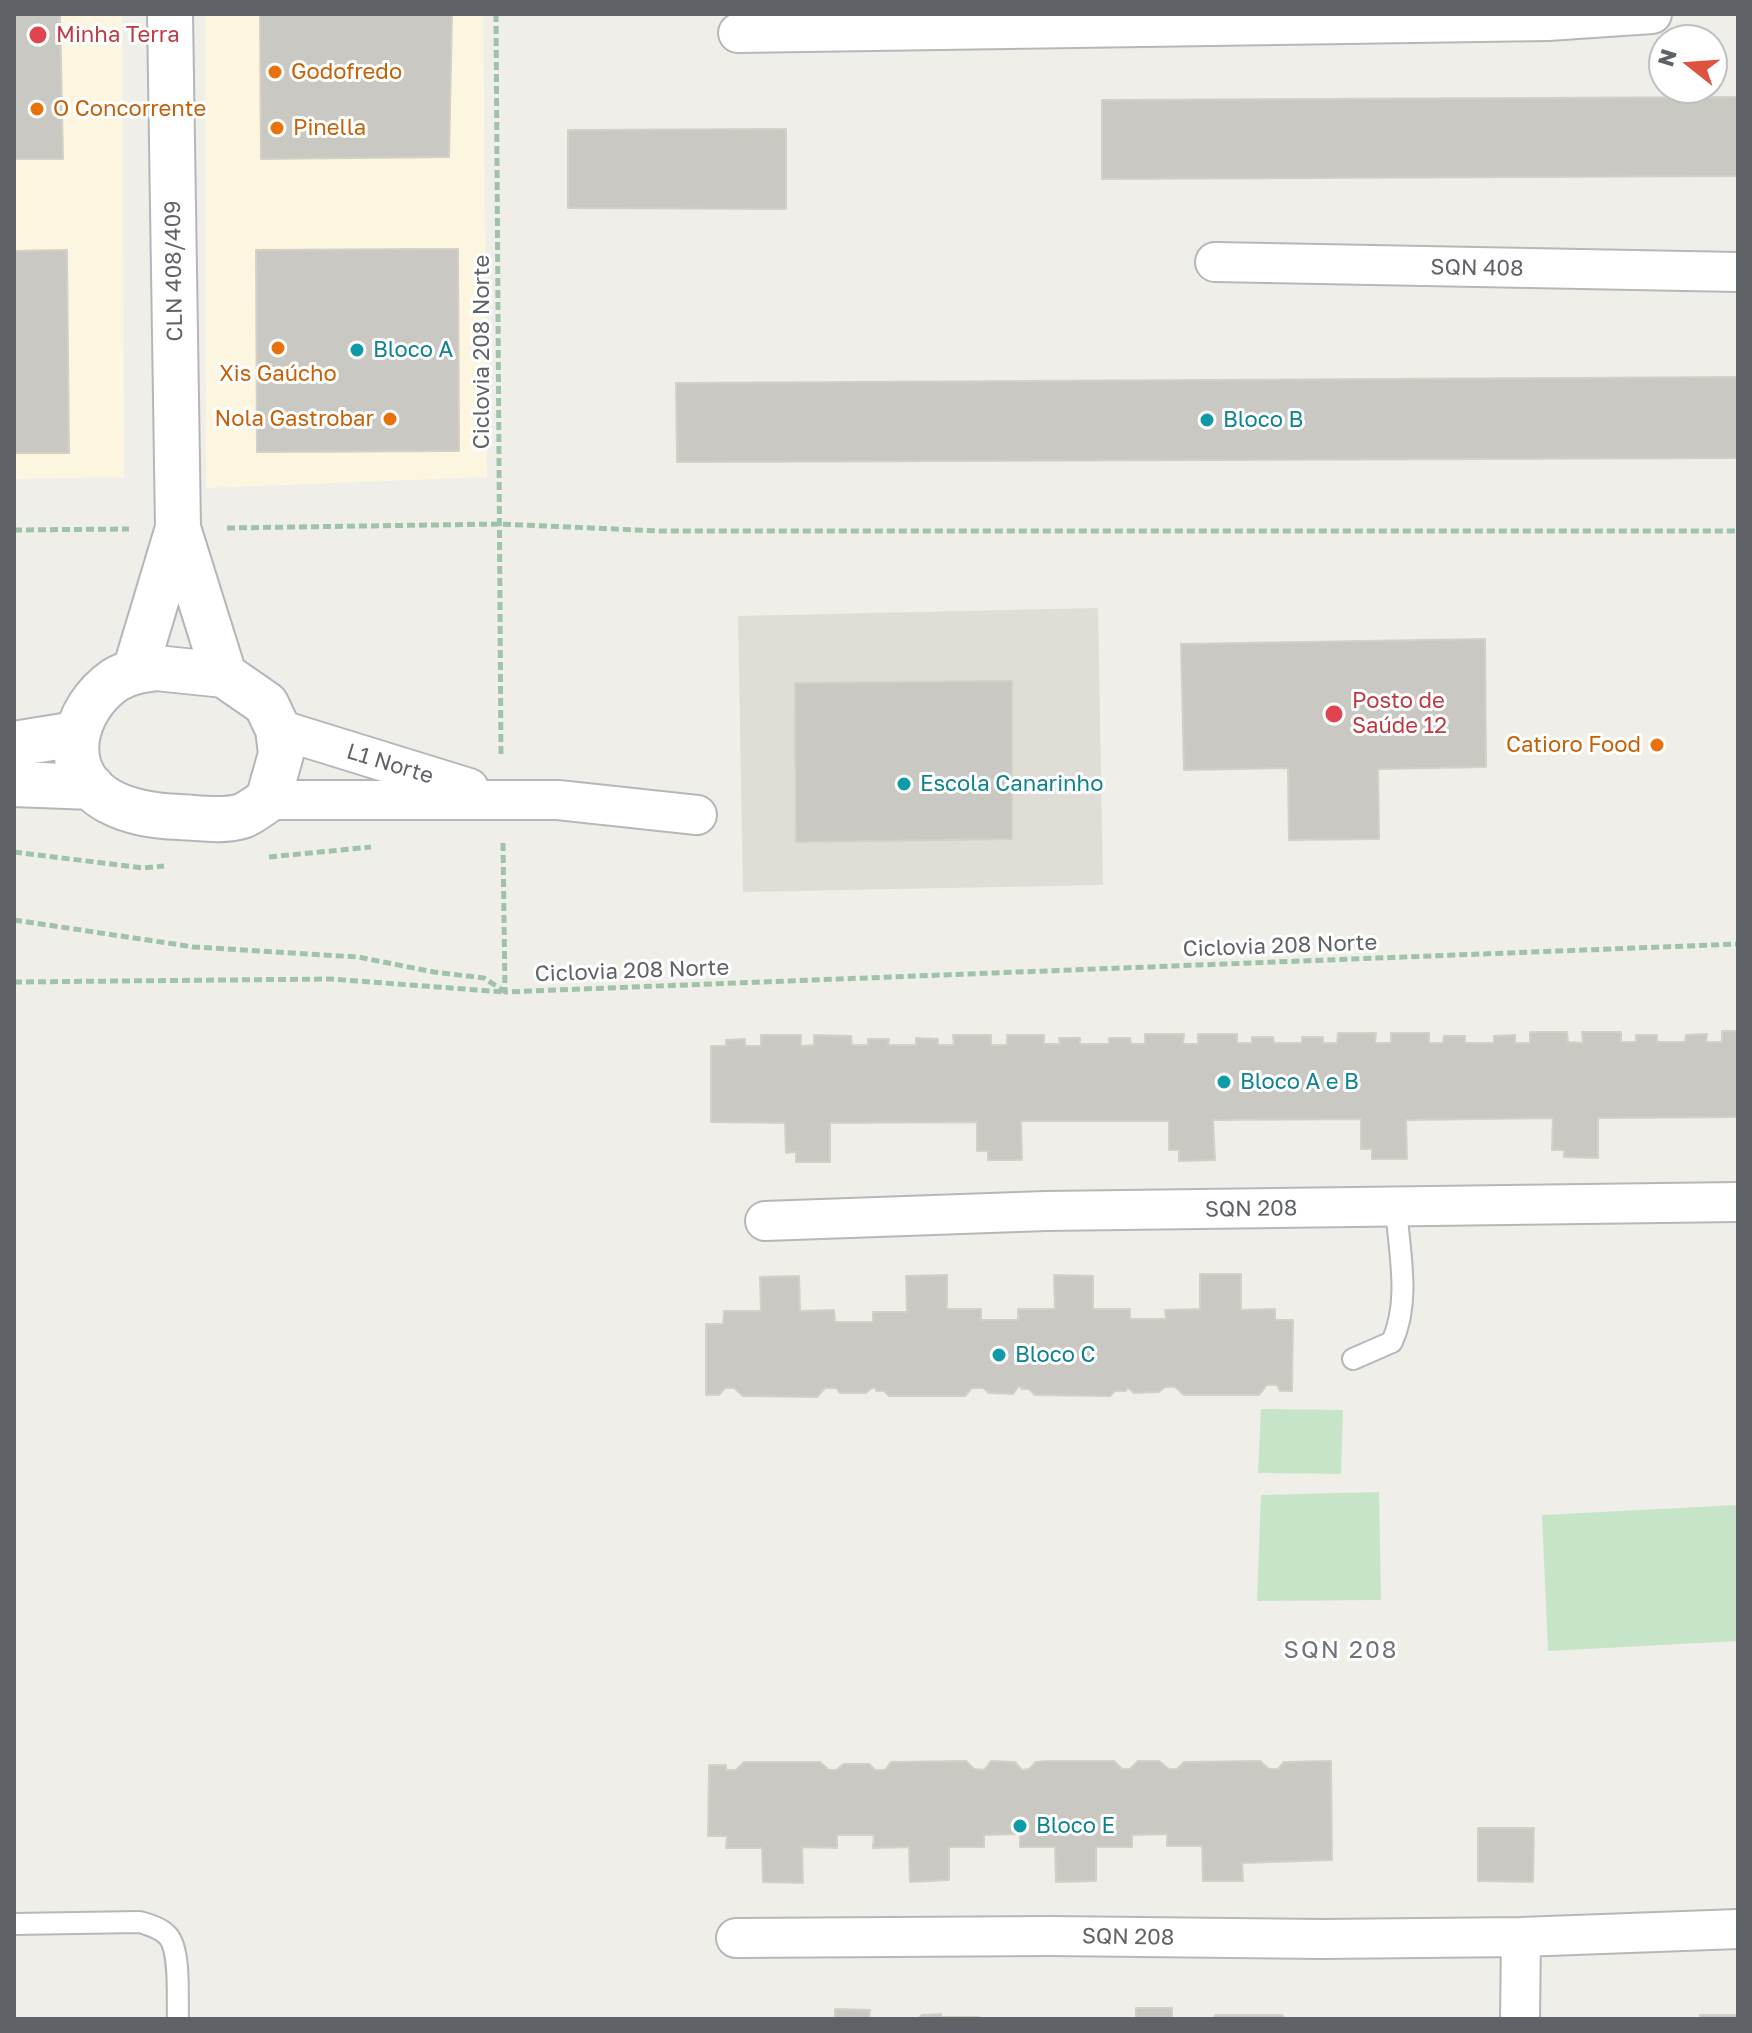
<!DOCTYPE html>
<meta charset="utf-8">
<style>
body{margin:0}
#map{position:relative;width:1752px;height:2033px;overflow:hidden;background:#f0eee8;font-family:"Golos Text",sans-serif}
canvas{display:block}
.frame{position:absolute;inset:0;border:16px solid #5f6267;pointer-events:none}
.north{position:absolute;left:1648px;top:24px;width:80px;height:80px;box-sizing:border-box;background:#fff;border:2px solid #bfc0c2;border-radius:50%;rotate:287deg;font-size:22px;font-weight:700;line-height:32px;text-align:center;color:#5f6267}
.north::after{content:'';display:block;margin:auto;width:28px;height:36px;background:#de5240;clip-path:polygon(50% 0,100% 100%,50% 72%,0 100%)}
</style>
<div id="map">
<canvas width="1752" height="2033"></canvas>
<div class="frame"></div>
<div class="north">N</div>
</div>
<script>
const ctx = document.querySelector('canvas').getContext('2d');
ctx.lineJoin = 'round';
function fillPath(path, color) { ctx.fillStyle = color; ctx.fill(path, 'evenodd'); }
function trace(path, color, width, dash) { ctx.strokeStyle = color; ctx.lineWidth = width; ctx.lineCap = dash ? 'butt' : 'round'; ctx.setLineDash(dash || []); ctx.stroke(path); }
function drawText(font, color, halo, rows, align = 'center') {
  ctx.font = font + ' "Golos Text",sans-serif'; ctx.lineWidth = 6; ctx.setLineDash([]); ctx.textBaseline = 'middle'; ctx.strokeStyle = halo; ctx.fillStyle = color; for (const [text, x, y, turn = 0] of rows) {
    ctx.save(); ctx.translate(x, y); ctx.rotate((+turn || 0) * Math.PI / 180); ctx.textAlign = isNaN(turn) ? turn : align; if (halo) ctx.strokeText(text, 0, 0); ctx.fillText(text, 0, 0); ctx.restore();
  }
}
fillPath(new Path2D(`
 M 14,14 L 122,14 L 124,477 L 14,479 Z
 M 205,14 L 483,14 L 487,477 L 206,488 Z`), '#fcf6e1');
fillPath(new Path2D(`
 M 1098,608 L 1103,885 L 743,892 L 738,616 Z`), '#e0ddd6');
fillPath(new Path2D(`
 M 1261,1409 L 1343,1410 L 1341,1474 L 1258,1473 Z
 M 1379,1492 L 1381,1600 L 1257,1601 L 1261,1495 Z
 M 1738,1505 L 1738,1641 L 1548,1651 L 1542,1515 Z`), '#c6e5c8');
const building = new Path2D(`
 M 14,14 L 60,14 L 63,159 L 14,159 Z
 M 260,14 L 452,14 L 449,157 L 261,159 Z
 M 1738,97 L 1738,176 L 1102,179 L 1102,100 Z
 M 786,129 L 786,209 L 568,208 L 568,130 Z
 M 427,249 L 458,249 L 459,451 L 257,452 L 256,250 Z
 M 67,250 L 69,453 L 14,453 L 14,251 Z
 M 1738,377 L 1738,458 L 677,462 L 676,383 Z
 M 1485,639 L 1486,767 L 1378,769 L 1379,839 L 1289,840 L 1288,768 L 1184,770 L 1181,644 Z
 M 1012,681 L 1012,839 L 796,842 L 795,683 Z
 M 1722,1031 L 1738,1031 L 1738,1117 L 1598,1118 L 1598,1158 L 1564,1157 L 1564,1150 L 1552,1150 L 1553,1118 L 1406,1120 L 1407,1159 L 1372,1159 L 1372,1149 L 1361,1149 L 1361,1119 L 1213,1120 L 1215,1160 L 1179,1161 L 1179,1150 L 1169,1150 L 1169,1121 L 1021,1121 L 1022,1160 L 988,1160 L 988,1151 L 977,1151 L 977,1122 L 830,1123 L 830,1162 L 796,1162 L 796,1152 L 786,1153 L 785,1123 L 711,1122 L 711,1046 L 726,1046 L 726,1040 L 745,1039 L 745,1046 L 761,1046 L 761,1035 L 801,1035 L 801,1046 L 814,1045 L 814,1035 L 851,1036 L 852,1045 L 868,1045 L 868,1039 L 889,1039 L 888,1045 L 916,1045 L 916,1038 L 938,1039 L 938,1045 L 954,1045 L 953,1035 L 991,1035 L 991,1045 L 1007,1045 L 1007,1035 L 1044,1035 L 1044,1044 L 1060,1044 L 1059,1038 L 1080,1038 L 1080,1044 L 1109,1044 L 1109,1038 L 1130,1038 L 1131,1044 L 1145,1044 L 1145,1034 L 1184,1034 L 1183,1044 L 1198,1044 L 1198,1034 L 1237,1034 L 1237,1043 L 1252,1043 L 1252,1037 L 1273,1037 L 1274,1043 L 1302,1043 L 1302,1037 L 1323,1037 L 1323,1043 L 1337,1043 L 1338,1033 L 1376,1033 L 1375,1043 L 1391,1043 L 1391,1033 L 1429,1033 L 1429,1043 L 1443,1043 L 1444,1036 L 1465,1036 L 1465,1043 L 1494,1043 L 1494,1036 L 1515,1035 L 1515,1043 L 1530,1043 L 1530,1032 L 1567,1032 L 1568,1042 L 1583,1043 L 1582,1032 L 1621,1032 L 1621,1042 L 1636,1042 L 1636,1035 L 1657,1035 L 1657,1042 L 1685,1042 L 1686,1035 L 1707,1034 L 1706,1042 L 1722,1042 Z
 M 1200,1274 L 1241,1274 L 1241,1310 L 1275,1309 L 1275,1320 L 1293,1320 L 1292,1391 L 1280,1391 L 1277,1385 L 1267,1385 L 1259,1395 L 1184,1395 L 1175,1387 L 1165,1387 L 1159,1392 L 1134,1393 L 1127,1387 L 1126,1391 L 1115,1391 L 1110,1396 L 1035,1395 L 1029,1389 L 1021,1389 L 1022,1387 L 1018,1387 L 1013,1394 L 989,1393 L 983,1388 L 972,1388 L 965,1396 L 889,1396 L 884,1391 L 876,1391 L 876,1388 L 872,1388 L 866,1393 L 840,1393 L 836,1388 L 825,1388 L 817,1397 L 743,1396 L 734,1388 L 725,1388 L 719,1395 L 706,1395 L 706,1324 L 723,1324 L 724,1311 L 761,1311 L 760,1277 L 799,1276 L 800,1311 L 834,1310 L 835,1322 L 873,1322 L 873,1312 L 907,1312 L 906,1276 L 947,1275 L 947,1309 L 981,1309 L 981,1320 L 1018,1320 L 1018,1309 L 1055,1309 L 1054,1275 L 1093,1276 L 1093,1309 L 1130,1309 L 1130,1319 L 1166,1319 L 1165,1310 L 1200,1309 Z
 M 966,1761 L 974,1769 L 984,1770 L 991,1761 L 1015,1762 L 1022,1770 L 1029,1769 L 1036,1762 L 1048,1761 L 1114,1761 L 1122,1769 L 1130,1769 L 1138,1761 L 1159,1761 L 1169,1769 L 1177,1769 L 1184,1762 L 1260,1761 L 1269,1769 L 1278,1769 L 1284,1762 L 1331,1761 L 1332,1860 L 1242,1863 L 1243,1881 L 1203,1881 L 1202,1846 L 1167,1846 L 1167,1834 L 1132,1835 L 1132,1847 L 1096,1847 L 1096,1881 L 1056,1882 L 1055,1847 L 1020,1847 L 1020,1834 L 984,1835 L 984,1847 L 949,1847 L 949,1880 L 910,1882 L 909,1847 L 873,1848 L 874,1835 L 837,1835 L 837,1848 L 802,1847 L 803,1883 L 763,1882 L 762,1848 L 726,1848 L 727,1836 L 708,1836 L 709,1765 L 726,1765 L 726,1770 L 736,1770 L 744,1762 L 820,1762 L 829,1770 L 836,1770 L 844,1764 L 869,1764 L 875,1770 L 885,1770 L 891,1762 Z
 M 1478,1828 L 1534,1828 L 1533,1882 L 1478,1881 Z
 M 1136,2008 L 1172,2008 L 1172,2019 L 1136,2019 Z
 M 835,2009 L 870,2010 L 869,2019 L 835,2019 Z
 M 941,2014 L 941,2017 L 979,2017 L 982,2019 L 917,2019 L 922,2015 Z
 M 1216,2015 L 1282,2015 L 1286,2019 L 1212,2019 Z
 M 1700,2015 L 1738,2015 L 1738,2019 L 1700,2019 Z`);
fillPath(building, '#c9c8c2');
trace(building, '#d4d0c6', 2);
const lane = new Path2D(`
 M 1353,1359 L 1392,1342 C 1411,1300 1399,1252 1396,1207
 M 14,1924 L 140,1922 C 150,1925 161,1928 168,1936 C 181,1951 177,1999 178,2019`);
const street = new Path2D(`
 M 738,33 L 1548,21 L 1652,14
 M 1215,262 L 1738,272
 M 278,729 L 469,788
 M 268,800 L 558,800 L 697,815
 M 765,1221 L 1046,1211 L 1738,1202
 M 736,1938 L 1050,1936 L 1322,1939 L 1521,1937 L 1738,1929
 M 1520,2019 L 1521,1937`);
const secondary = new Path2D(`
 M 170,14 L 178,528 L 224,675
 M 156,668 L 224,675 L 266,704 L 278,729 L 281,754 L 268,800 C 260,805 250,813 242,816 C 224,822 199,818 180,817 C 155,816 131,813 109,801 C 57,772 73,709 115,680 C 128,672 142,670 156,668 Z
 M 135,671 L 178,528
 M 14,744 L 76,734
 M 14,784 L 92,787`);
trace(lane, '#b5b7bb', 24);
trace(street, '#b5b7bb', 42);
trace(secondary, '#b4b6bb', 48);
trace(new Path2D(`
 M 496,14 L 501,757
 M 227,528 L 500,524 L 660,531 L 1738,531
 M 14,530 L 129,529
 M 503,843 L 505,992 L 1738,944
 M 14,852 L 143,868 L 164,866
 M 269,857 L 371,847
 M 14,920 L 194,947 L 358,957 L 434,972 L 484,978 L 504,991
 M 14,982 L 331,979 L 504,992`), '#9fc3aa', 5, [8, 4]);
trace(lane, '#fff', 20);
trace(street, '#fff', 38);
trace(secondary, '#fff', 44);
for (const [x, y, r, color] of [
 [38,35,10,"#e0444e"],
 [275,72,8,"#e8710a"],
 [37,109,8,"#e8710a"],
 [277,128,8,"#e8710a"],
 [278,348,8,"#e8710a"],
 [357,350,8,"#0f9aa8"],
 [390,419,8,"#e8710a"],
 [1207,420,8,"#0f9aa8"],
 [1334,714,10,"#e0444e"],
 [1657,745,8,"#e8710a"],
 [904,784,8,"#0f9aa8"],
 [1224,1082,8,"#0f9aa8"],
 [999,1355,8,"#0f9aa8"],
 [1020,1826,8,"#0f9aa8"]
]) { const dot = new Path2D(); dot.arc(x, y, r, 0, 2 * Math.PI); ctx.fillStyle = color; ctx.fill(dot); trace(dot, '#fff', 3); }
drawText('22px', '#be3a42', '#fff', [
 ["Minha Terra",56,35],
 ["Posto de",1352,701],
 ["Saúde 12",1352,726]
], 'left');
drawText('22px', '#c56008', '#fff', [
 ["Godofredo",291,72],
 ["O Concorrente",53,109],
 ["Pinella",293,128],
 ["Xis Gaúcho",278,374,"center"],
 ["Nola Gastrobar",374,419,"right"],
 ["Catioro Food",1641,745,"right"]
], 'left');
drawText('22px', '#5f6267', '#fff', [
 ["SQN 408",1477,268,1],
 ["CLN 408/409",174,271,-91],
 ["Ciclovia 208 Norte",482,352,-90],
 ["L1 Norte",390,764,17],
 ["Ciclovia 208 Norte",1280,946,-2],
 ["Ciclovia 208 Norte",632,971,-2],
 ["SQN 208",1251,1209,-1],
 ["SQN 208",1128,1937,1]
]);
drawText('22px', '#0d838f', '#fff', [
 ["Bloco A",373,350],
 ["Bloco B",1223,420],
 ["Escola Canarinho",920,784],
 ["Bloco A e B",1240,1082],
 ["Bloco C",1015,1355],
 ["Bloco E",1036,1826]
], 'left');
ctx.letterSpacing = '2px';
drawText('24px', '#707479', '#fff', [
 ["SQN 208",1341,1650]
]);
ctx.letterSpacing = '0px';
</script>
